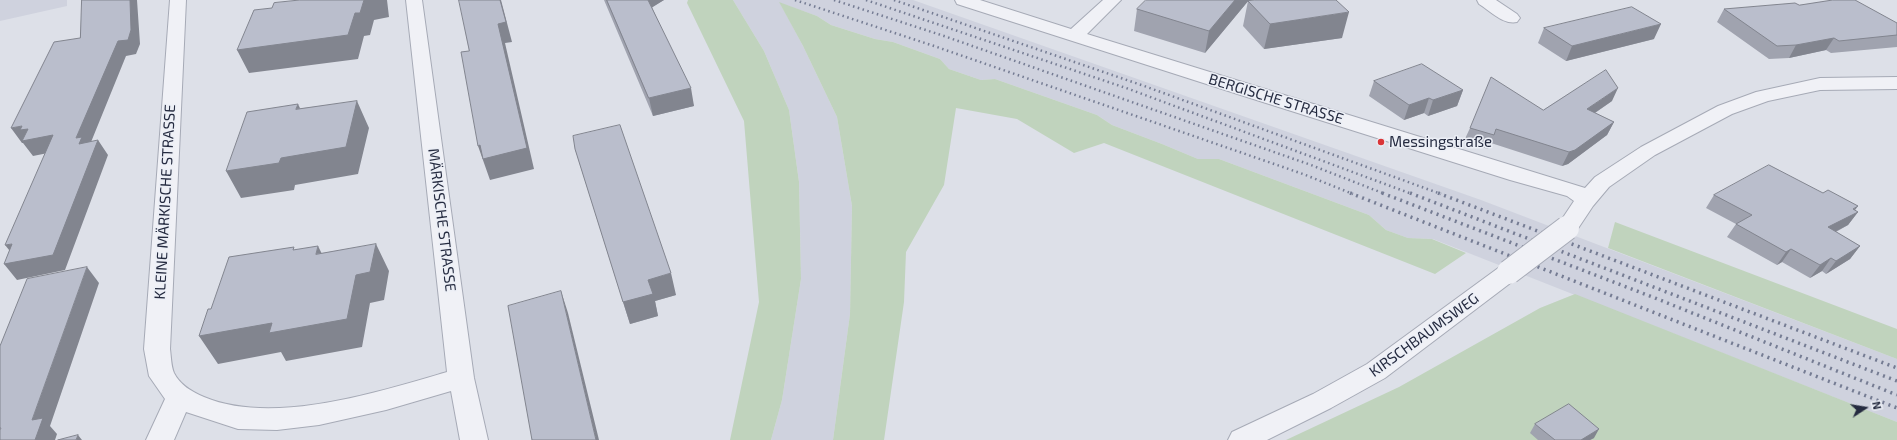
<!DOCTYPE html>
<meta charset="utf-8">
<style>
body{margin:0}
#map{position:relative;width:1897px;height:440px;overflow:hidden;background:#dde0e8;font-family:"Exo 2",sans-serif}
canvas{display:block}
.north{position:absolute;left:1845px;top:388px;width:40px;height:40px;-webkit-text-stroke:3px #eceff6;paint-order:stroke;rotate:78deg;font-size:11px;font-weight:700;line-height:16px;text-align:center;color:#252b40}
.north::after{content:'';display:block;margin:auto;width:14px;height:18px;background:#252b40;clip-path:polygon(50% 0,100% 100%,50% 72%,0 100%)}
</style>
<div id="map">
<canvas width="1897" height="440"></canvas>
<div class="north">N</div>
</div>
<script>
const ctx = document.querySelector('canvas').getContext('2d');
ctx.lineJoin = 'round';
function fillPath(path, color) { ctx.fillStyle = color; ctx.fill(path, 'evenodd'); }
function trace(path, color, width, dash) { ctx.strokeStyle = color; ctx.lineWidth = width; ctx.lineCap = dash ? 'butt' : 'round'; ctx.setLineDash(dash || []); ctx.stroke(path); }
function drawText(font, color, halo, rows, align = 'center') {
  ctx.font = font + ' "Exo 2",sans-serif'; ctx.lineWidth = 3; ctx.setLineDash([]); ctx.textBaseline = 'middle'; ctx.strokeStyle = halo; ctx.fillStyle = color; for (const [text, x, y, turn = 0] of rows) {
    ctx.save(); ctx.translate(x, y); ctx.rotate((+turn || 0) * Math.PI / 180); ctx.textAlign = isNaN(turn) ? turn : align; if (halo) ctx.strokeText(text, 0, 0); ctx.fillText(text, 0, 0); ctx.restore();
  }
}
fillPath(new Path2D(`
 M 0,0 L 67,0 L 67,6 L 0,21 Z
 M 733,0 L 913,0 L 1481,200 L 1897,359 L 1897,422 L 1433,239 L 1408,238 L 1386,230 L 1369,215 L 1219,159 L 1198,159 L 1162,144 L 1112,125 L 1097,115 L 995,79 L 981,80 L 949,69 L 940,59 L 893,42 L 875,39 L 831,25 L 817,16 L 780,3 L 803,46 L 837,117 L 852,206 L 850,314 L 833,440 L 771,440 L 782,400 L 801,279 L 799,182 L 789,110 L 764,51 Z`), '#cfd2de');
fillPath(new Path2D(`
 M 688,0 L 733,0 L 764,51 L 789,110 L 799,182 L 801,279 L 782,400 L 771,440 L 730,440 L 759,302 L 744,121 L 687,3 Z
 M 779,2 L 817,16 L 831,25 L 875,39 L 893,42 L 940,59 L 949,69 L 981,80 L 995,79 L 1097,115 L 1112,125 L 1162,144 L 1198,159 L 1219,159 L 1369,215 L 1386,230 L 1408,238 L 1432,239 L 1466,253 L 1435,274 L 1104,143 L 1074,153 L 1017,119 L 956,108 L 944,185 L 906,252 L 904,302 L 884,440 L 833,440 L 850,314 L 852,206 L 837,117 L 803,46 Z
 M 1615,222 L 1897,329 L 1897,359 L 1608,248 Z
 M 1575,294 L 1897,422 L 1897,440 L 1286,440 L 1399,387 L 1540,308 Z`), '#c0d3bd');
const minor = new Path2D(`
 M 170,0 L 186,0 L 170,349 C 171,356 171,366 174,373 C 180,385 192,392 204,397 C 273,426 378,392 447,372 L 406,0 L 422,0 L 474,378 L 488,440 L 460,440 L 451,391 L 386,410 L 319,425 L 277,430 L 238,429 L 186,412 L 174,440 L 146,440 L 165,399 L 149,376 L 144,349 Z
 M 955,0 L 980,0 L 1071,29 L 1103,0 L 1121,0 L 1087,34 L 1585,188 L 1595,177 L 1641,147 L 1718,106 L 1756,92 L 1820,78 L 1897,77 L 1897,89 L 1820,90 L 1768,101 L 1732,114 L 1655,155 L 1609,187 L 1593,206 L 1575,233 L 1567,235 L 1559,233 L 1556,228 L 1574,201 L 1567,196 L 1510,180 L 1247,97 L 957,4 Z
 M 1477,0 L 1496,0 L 1517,14 L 1520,18 L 1517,22 C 1503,25 1490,11 1479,4 Z
 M 1509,264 L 1517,266 L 1521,272 L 1517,278 L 1385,378 L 1331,408 L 1267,440 L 1228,440 L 1232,432 L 1313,394 L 1367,364 L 1501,266 Z`);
trace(minor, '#a6aab6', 2);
fillPath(minor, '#f0f1f6');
trace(new Path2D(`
 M 795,0 L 934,46 L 1303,174 L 1353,194
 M 834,0 L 944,36 L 1311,165 L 1385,194
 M 866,0 L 1126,88 L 1412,194
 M 894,0 L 1147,87 L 1441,194`), '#757c93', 2.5, [1.5, 3.5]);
trace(new Path2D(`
 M 1350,193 L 1897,408
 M 1382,193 L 1655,298 L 1897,395
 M 1410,193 L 1897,381
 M 1438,193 L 1897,368`), '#757c93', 3.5, [2, 4.5]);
const minorBridge = new Path2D(`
 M 1509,272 L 1567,228`);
trace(minorBridge, '#a6aab6', 26, []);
trace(minorBridge, '#f0f1f6', 24);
fillPath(new Path2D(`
 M 604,0 L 664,0 L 652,7 L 694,106 L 653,116 Z
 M 1249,0 L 1205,53 L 1134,31 L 1137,9 Z
 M 1248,1 L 1342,38 L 1264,49 L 1243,26 Z
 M 1799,5 L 1897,23 L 1897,47 L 1831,53 L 1826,50 L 1789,58 L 1769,59 L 1717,22 L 1724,9 Z
 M 1544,28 L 1654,39 L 1566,61 L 1538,43 Z
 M 1374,81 L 1463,90 L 1457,106 L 1428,116 L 1424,113 L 1404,120 L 1369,96 Z
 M 1612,101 L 1595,113 L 1614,122 L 1607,135 L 1568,164 L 1562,166 L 1491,143 L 1488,149 L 1464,141 L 1470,128 Z
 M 575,149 L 676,295 L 655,301 L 658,316 L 630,324 Z
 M 1823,193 L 1858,206 L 1855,210 L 1858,212 L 1848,225 L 1836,232 L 1860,246 L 1850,259 L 1826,274 L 1822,271 L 1810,278 L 1782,262 L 1777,265 L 1727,237 L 1736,224 L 1706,208 L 1714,195 Z
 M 1535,424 L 1594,438 L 1590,440 L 1538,440 L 1530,433 Z`), '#a0a3af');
fillPath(new Path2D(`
 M 130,0 L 137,0 L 140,44 L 136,54 L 126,56 L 89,147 L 79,144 L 76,138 Z
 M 364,0 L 387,0 L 389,17 L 374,20 L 370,35 L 364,36 L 358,59 L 249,73 L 237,50 L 355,13 Z
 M 500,0 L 501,0 L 512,42 L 505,43 L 534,169 L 490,180 L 478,146 Z
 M 646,0 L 664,0 L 648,10 Z
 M 1235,0 L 1249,0 L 1205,53 L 1209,31 Z
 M 1349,12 L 1342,38 L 1264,49 L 1270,24 Z
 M 1661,24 L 1654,39 L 1566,61 L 1572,46 Z
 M 1834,38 L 1826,50 L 1789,58 L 1796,45 Z
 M 691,88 L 694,106 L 653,116 L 649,98 Z
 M 1618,88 L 1612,101 L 1580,123 L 1587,109 Z
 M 1463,90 L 1457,106 L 1428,116 L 1433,100 Z
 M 1429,98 L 1424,113 L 1404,120 L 1409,105 Z
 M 357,101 L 369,128 L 358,174 L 295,185 L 294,190 L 241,198 L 226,171 L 281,158 Z
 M 298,104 L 311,131 L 296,109 Z
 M 1614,122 L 1607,135 L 1568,164 L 1562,166 L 1569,152 Z
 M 22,126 L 28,129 L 53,135 L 63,150 L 33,156 L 23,143 L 22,143 L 11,128 Z
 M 98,140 L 108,155 L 65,270 L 17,280 L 4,264 Z
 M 1858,206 L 1850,216 L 1858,212 L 1848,225 L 1819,240 L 1828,227 Z
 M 12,244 L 18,261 L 5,245 Z
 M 376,244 L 389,271 L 384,300 L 370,303 L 362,347 L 286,361 L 281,352 L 218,364 L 199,336 L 356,275 Z
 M 318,246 L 332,274 L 316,254 Z
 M 1860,246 L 1850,259 L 1826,274 L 1836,261 Z
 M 1791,249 L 1782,262 L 1777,265 L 1786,252 Z
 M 1831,258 L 1822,271 L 1810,278 L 1820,265 Z
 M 87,267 L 99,283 L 50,426 L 57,434 L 55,440 L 35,440 L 32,420 Z
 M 671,273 L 676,295 L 655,301 L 658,316 L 630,324 L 623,302 L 648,280 Z
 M 561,291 L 568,313 L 599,440 L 596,440 Z
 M 1599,429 L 1594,438 L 1590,440 L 1581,440 Z
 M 78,435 L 82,440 L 76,440 Z`), '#82858f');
const building = new Path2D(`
 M 82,0 L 130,0 L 131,30 L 128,40 L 118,41 L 76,138 L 82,137 L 79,144 L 98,140 L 53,255 L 4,264 L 12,244 L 5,245 L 53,135 L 22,141 L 28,129 L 20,130 L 22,126 L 11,128 L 54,42 L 80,38 Z
 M 300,0 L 364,0 L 360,13 L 355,13 L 348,35 L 237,50 L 254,10 L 272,8 L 274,3 Z
 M 459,0 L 500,0 L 506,22 L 498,24 L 527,148 L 483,159 L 480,145 L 478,146 L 461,52 L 469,51 Z
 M 607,0 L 648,0 L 691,88 L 649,98 Z
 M 1146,0 L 1235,0 L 1209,31 L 1137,9 Z
 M 1255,0 L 1336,0 L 1349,12 L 1270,24 L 1248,1 Z
 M 1833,0 L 1855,0 L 1897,23 L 1897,35 L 1839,41 L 1834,38 L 1796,45 L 1777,46 L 1724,9 L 1795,3 L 1799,5 Z
 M 1632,7 L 1661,24 L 1572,46 L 1544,28 Z
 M 1422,64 L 1463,90 L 1433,100 L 1429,98 L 1409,105 L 1374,81 Z
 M 1606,70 L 1618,88 L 1587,109 L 1614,122 L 1575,150 L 1569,152 L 1496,129 L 1494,135 L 1470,128 L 1491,77 L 1543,110 Z
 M 357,101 L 346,147 L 281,158 L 279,163 L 226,171 L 247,112 L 298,104 L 296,109 Z
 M 620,125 L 671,273 L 648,280 L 653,294 L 623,302 L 575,149 L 573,136 Z
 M 1769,165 L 1823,193 L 1828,190 L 1858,206 L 1853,209 L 1858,212 L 1828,227 L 1860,246 L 1836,261 L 1831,258 L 1820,265 L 1791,249 L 1786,252 L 1736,224 L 1752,215 L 1714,195 Z
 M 376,244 L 370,272 L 356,275 L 347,319 L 269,333 L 272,323 L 199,336 L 208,309 L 211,309 L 229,257 L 294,247 L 293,250 L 318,246 L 316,254 Z
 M 87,267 L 32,420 L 43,418 L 35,440 L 0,440 L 0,430 L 1,428 L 0,428 L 0,346 L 27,279 Z
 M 561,291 L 596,440 L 532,440 L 508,306 Z
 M 1569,404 L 1599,429 L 1581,440 L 1555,440 L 1535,424 Z
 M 78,435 L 76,440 L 58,440 Z`);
fillPath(building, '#babecc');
trace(building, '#82858f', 1);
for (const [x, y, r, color] of [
 [1381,142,4,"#da3537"]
]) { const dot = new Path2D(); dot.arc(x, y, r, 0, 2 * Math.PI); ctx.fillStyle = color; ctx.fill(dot); trace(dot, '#eceff6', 1.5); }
drawText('15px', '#252b40', '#eceff6', [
 ["BERGISCHE STRASSE",1276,99,17],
 ["KLEINE MÄRKISCHE STRASSE",165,202,-87],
 ["MÄRKISCHE STRASSE",442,220,83],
 ["KIRSCHBAUMSWEG",1424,335,-36]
]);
drawText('15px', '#252b40', '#eceff6', [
 ["Messingstraße",1389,142]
], 'left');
</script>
